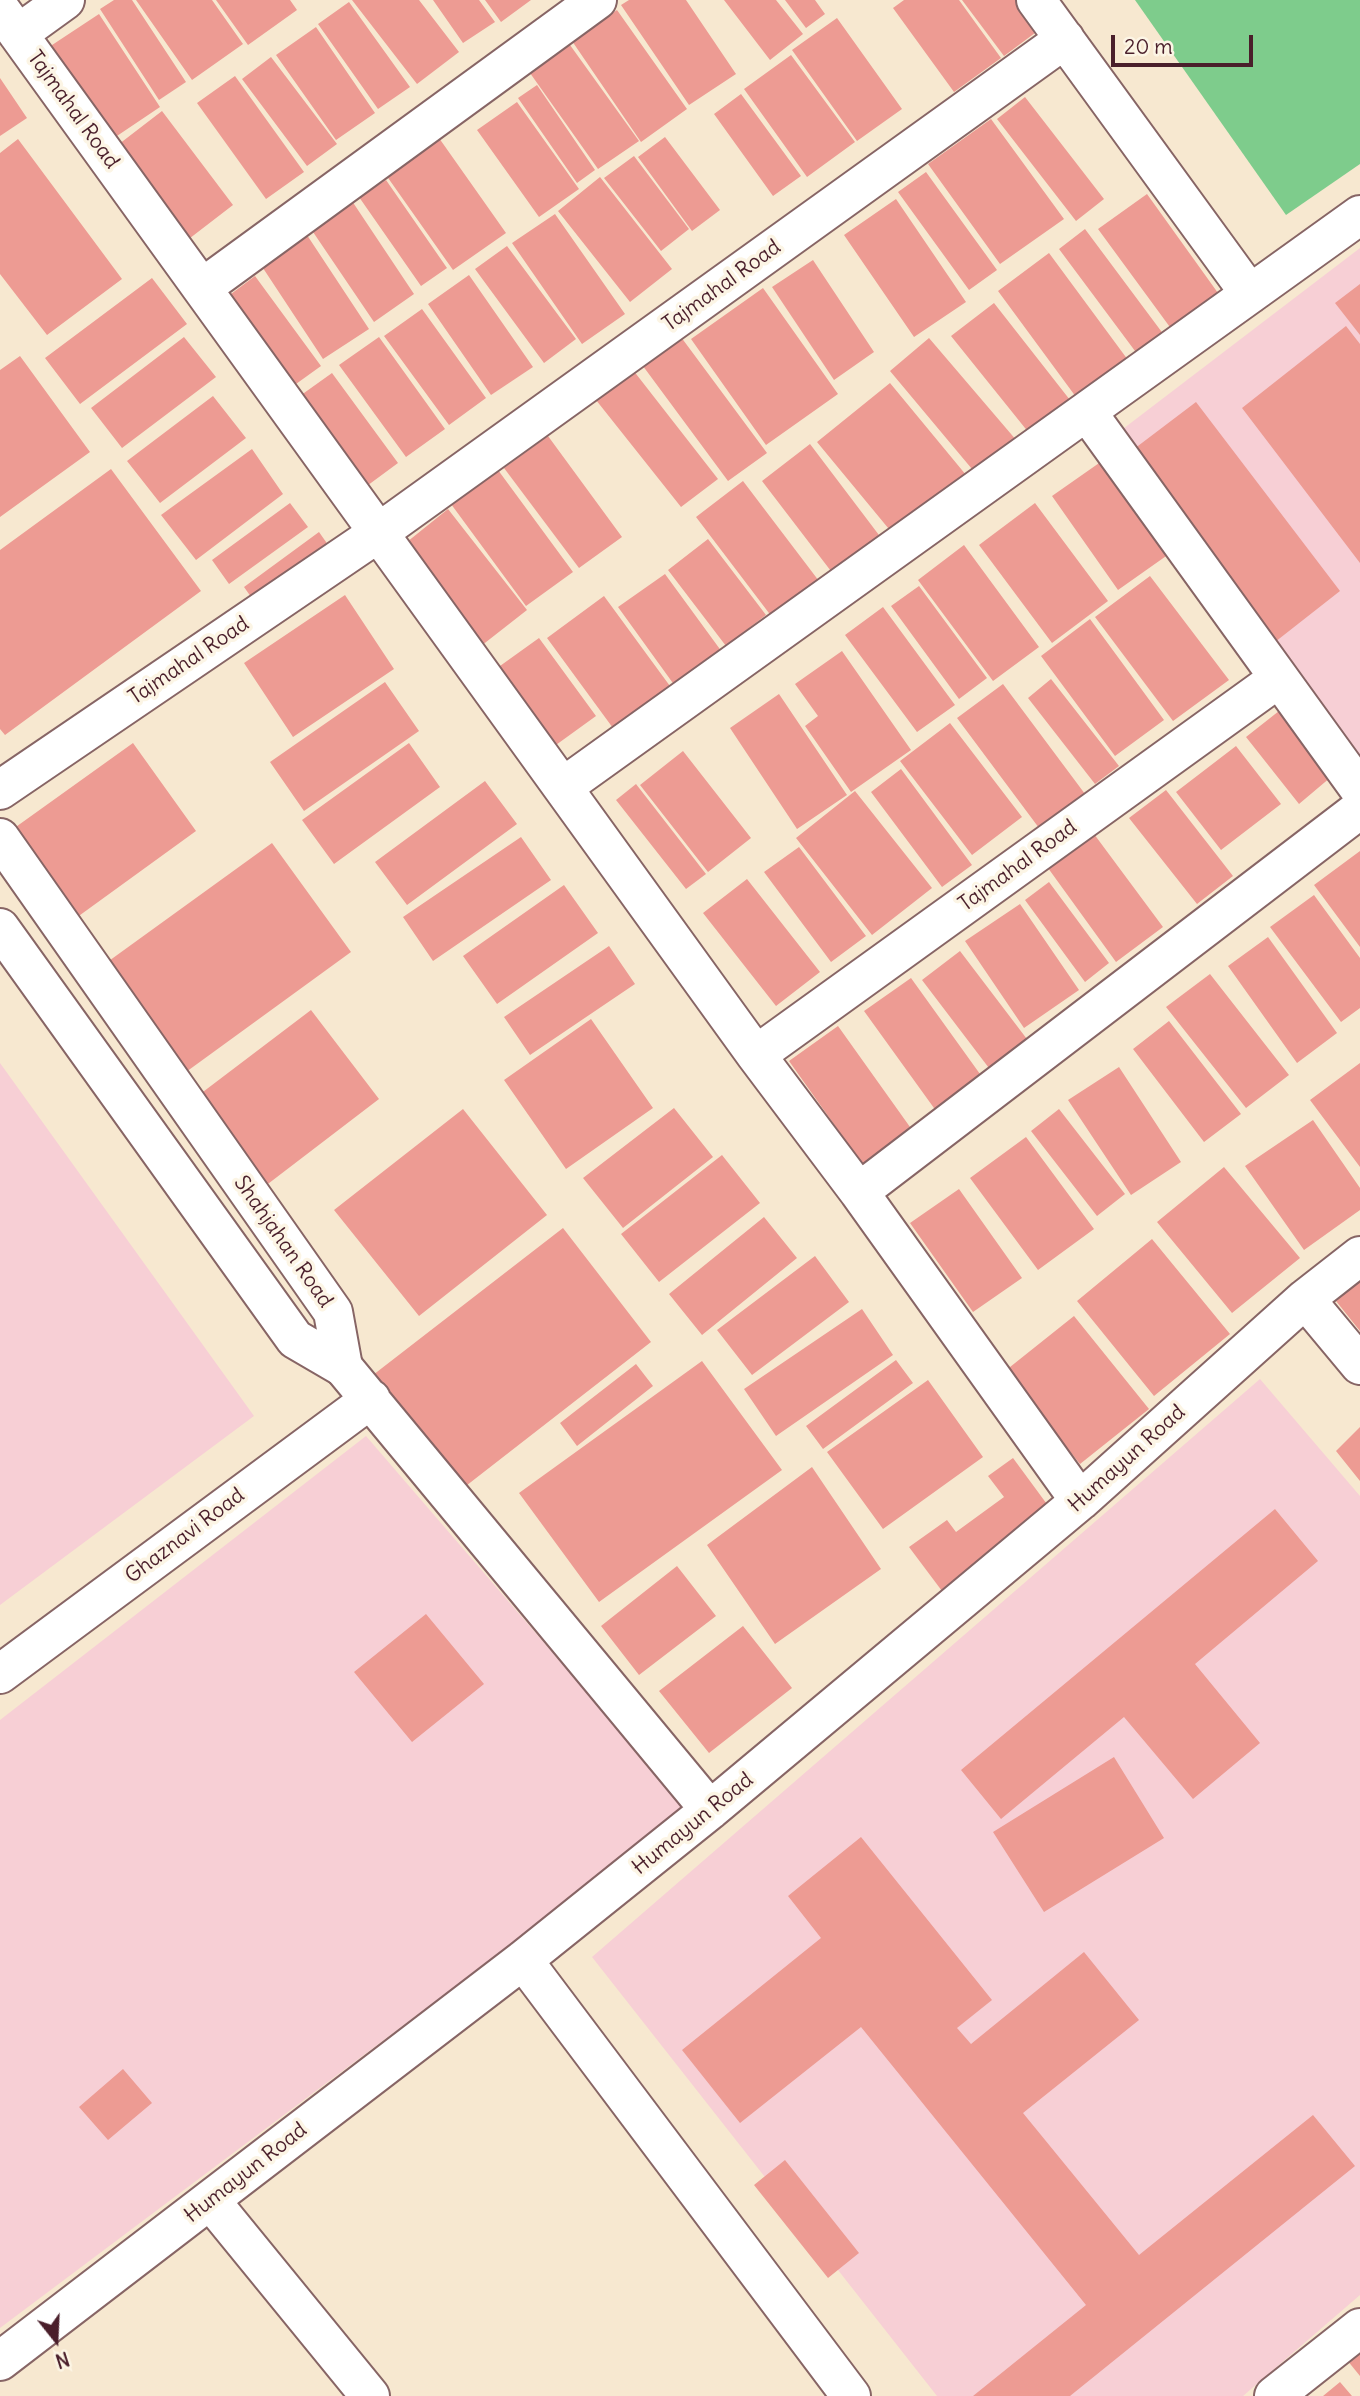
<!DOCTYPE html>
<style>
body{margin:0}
#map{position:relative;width:1360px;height:2396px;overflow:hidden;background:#f7e8d0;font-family:Delius,sans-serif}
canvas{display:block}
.north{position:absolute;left:21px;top:2305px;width:70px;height:70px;-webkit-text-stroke:5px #fcf5e5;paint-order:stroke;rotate:162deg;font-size:19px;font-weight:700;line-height:28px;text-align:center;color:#4a1f2b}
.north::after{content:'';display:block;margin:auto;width:24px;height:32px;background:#4a1f2b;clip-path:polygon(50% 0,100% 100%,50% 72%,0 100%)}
.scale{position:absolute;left:1111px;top:35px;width:142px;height:32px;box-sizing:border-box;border:4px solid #4a1f2b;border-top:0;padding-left:9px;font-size:21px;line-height:24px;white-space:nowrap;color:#4a1f2b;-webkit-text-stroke:5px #fcf5e5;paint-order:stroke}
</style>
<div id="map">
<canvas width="1360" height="2396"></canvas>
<div class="north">N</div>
<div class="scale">20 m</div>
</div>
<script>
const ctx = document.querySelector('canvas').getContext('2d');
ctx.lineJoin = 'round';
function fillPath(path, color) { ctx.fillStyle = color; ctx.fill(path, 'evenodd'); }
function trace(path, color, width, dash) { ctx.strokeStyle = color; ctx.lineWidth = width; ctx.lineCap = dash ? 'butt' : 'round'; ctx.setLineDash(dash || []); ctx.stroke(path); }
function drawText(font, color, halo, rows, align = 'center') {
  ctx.font = font + ' Delius,sans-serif'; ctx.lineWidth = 7; ctx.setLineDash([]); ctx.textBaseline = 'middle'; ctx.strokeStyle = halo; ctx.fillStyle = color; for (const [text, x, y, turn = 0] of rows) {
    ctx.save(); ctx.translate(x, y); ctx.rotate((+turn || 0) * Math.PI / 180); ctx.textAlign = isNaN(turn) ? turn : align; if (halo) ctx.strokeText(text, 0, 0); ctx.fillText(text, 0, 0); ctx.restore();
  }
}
fillPath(new Path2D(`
 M 1360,248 L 1360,755 L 1115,435 Z
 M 0,1063 L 254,1416 L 0,1605 Z
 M 1260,1379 L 1360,1496 L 1360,2295 L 1243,2396 L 937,2396 L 592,1957 Z
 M 366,1436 L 689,1811 L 0,2328 L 0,1720 Z`), '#f7cfd5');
fillPath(new Path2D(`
 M 1135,0 L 1360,0 L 1360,164 L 1286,215 Z`), '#7ecc8c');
fillPath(new Path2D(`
 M 114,0 L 132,0 L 186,82 L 159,100 L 100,9 Z
 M 136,0 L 212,0 L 243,44 L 192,80 Z
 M 216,0 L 290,0 L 297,10 L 248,45 Z
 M 352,0 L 419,0 L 459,52 L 417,84 Z
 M 433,0 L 479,0 L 495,22 L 463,43 Z
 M 485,0 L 531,0 L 501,22 Z
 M 629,0 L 686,0 L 736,74 L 689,105 L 621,5 Z
 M 724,0 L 776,0 L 803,34 L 770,60 Z
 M 785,0 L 815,0 L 825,14 L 806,28 Z
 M 904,0 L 959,0 L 1001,58 L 954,92 L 893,8 Z
 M 962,0 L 1017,0 L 1039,30 L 1004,56 Z
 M 349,2 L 410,87 L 378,109 L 318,24 Z
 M 617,10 L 687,109 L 641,142 L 572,41 Z
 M 99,14 L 160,107 L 108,142 L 46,49 Z
 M 837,18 L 902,109 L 857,141 L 792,50 Z
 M 316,27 L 375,113 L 336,140 L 276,55 Z
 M 570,45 L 639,141 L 598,169 L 530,73 Z
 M 791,55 L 855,142 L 807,177 L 744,89 Z
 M 271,57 L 337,144 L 307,166 L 242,79 Z
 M 235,76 L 304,172 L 266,199 L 197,103 Z
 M 0,78 L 27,118 L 0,136 Z
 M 537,85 L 595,170 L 577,183 L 518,98 Z
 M 741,94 L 801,176 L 773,196 L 714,114 Z
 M 1025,97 L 1104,199 L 1076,221 L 997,119 Z
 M 517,102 L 579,189 L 539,217 L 477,130 Z
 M 162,111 L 233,205 L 181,245 L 110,151 Z
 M 991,119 L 1064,219 L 1000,264 L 928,164 Z
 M 665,137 L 720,210 L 692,231 L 638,157 Z
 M 439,138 L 506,233 L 453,270 L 386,175 Z
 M 18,139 L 122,279 L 47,335 L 0,274 L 0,153 Z
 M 634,156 L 689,229 L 661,251 L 604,178 Z
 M 926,172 L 997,270 L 969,290 L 898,192 Z
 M 600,177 L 672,269 L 630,302 L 558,211 Z
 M 386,180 L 447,268 L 421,286 L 359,197 Z
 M 1147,194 L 1223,300 L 1175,334 L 1098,229 Z
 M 896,199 L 966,302 L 914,337 L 844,235 Z
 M 352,201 L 414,294 L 374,322 L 311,229 Z
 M 555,214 L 625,314 L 582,344 L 512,243 Z
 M 1085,229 L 1164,335 L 1138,355 L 1059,249 Z
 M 305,232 L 369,329 L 323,359 L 259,262 Z
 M 507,246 L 576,339 L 544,363 L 475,269 Z
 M 1049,253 L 1128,360 L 1076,397 L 998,291 Z
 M 813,260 L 874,352 L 834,380 L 772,287 Z
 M 469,275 L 533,367 L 491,395 L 428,304 Z
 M 255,276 L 321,366 L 289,389 L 223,300 Z
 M 152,278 L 187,324 L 80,404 L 45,358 Z
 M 1360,284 L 1360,335 L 1335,303 Z
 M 763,288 L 838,394 L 766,445 L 691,339 Z
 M 994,303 L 1070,400 L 1029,433 L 951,336 Z
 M 422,309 L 486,398 L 449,425 L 384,336 Z
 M 1346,326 L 1360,344 L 1360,563 L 1242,408 Z
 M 678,333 L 767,453 L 728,481 L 640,362 Z
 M 184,337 L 216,377 L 122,448 L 91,408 Z
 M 379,337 L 445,429 L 406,457 L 339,365 Z
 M 929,338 L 1017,441 L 977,475 L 890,371 Z
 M 20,356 L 90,452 L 0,517 L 0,370 Z
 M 633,370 L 718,479 L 681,507 L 596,400 Z
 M 332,373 L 398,463 L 356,494 L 290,403 Z
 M 890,383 L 971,481 L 898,540 L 817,442 Z
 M 213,396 L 246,438 L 160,503 L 127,461 Z
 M 1196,402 L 1340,591 L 1275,642 L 1130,452 Z
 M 548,436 L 622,537 L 579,568 L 504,468 Z
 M 810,444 L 885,543 L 837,579 L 762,481 Z
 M 252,449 L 283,494 L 196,560 L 161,515 Z
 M 1102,461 L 1169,554 L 1118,590 L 1052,496 Z
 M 111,469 L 201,591 L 5,735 L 0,729 L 0,550 Z
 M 498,470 L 573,572 L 526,606 L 451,504 Z
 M 743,481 L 822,585 L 775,621 L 696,517 Z
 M 290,503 L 308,527 L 229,584 L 212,560 Z
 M 1035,503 L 1108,601 L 1052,643 L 979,545 Z
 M 448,509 L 527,610 L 481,646 L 402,546 Z
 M 319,532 L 331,549 L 256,604 L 244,587 Z
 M 708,539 L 766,615 L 726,646 L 668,570 Z
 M 964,545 L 1039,647 L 993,681 L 918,580 Z
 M 665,574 L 722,652 L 675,686 L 618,607 Z
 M 1150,576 L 1229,680 L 1173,721 L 1095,617 Z
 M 919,586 L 987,678 L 959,699 L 891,606 Z
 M 345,595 L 394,669 L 293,737 L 244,663 Z
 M 604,596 L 678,697 L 621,739 L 547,638 Z
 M 883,607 L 955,705 L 917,732 L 845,635 Z
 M 1090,619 L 1164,720 L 1115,756 L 1041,656 Z
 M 539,638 L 596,716 L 549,750 L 493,671 Z
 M 842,651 L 911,750 L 851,792 L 805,726 L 818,716 L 795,684 Z
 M 1051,679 L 1119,766 L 1095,784 L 1028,698 Z
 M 385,682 L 419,731 L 304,811 L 270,762 Z
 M 1003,684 L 1085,794 L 1039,828 L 957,718 Z
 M 779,694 L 847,795 L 797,829 L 730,728 Z
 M 1279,711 L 1331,777 L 1299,804 L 1246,737 Z
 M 950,723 L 1022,817 L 972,855 L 900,761 Z
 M 133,743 L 196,831 L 76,918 L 13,829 Z
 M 409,743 L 440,787 L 334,864 L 302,820 Z
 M 1236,746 L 1281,804 L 1221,850 L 1176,792 Z
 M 683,751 L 751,838 L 708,872 L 640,785 Z
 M 901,769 L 972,865 L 942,887 L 871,792 Z
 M 485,781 L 517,824 L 407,905 L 375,862 Z
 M 636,784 L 706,874 L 686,889 L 616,800 Z
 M 1166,790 L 1233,876 L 1197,904 L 1129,818 Z
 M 855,791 L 932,888 L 872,935 L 796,838 Z
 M 1094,834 L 1163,927 L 1116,962 L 1048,868 Z
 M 521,837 L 551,880 L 433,961 L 403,917 Z
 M 272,843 L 351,952 L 175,1080 L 95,971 Z
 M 799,847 L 866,936 L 831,962 L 764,872 Z
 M 1360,851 L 1360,947 L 1314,885 Z
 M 747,879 L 820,972 L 776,1006 L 703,913 Z
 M 1049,882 L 1109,963 L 1085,982 L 1025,900 Z
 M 564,885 L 598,933 L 497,1004 L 463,956 Z
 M 1314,895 L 1360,958 L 1360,1008 L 1341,1022 L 1270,927 Z
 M 1020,904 L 1079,990 L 1024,1028 L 965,941 Z
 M 1268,937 L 1337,1033 L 1297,1063 L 1228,966 Z
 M 609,946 L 635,984 L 530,1055 L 504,1017 Z
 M 960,951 L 1033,1047 L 995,1076 L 922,980 Z
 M 1210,974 L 1289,1075 L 1246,1108 L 1166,1007 Z
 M 911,978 L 985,1081 L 939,1115 L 864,1011 Z
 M 311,1010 L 379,1099 L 260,1190 L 191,1101 Z
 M 591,1019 L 653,1108 L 566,1169 L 504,1080 Z
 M 1169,1021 L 1241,1114 L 1204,1142 L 1133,1049 Z
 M 838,1026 L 915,1134 L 865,1168 L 789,1061 Z
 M 1360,1063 L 1360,1167 L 1310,1100 Z
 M 1119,1067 L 1181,1162 L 1131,1195 L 1068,1100 Z
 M 674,1108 L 713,1157 L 623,1228 L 583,1178 Z
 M 463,1109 L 547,1215 L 419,1316 L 334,1210 Z
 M 1059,1109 L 1125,1194 L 1097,1216 L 1031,1131 Z
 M 1313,1120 L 1360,1188 L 1360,1210 L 1304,1250 L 1245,1166 Z
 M 1026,1137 L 1094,1229 L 1038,1270 L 970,1178 Z
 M 722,1155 L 760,1203 L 659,1282 L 621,1234 Z
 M 1224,1167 L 1300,1258 L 1232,1313 L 1157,1222 Z
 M 959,1189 L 1022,1278 L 973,1312 L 910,1223 Z
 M 764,1217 L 797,1258 L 702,1335 L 669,1294 Z
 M 563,1228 L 651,1342 L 462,1489 L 373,1375 Z
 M 1152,1239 L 1230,1334 L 1154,1396 L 1077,1301 Z
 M 815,1256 L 849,1302 L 752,1375 L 717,1330 Z
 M 1360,1281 L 1360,1331 L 1336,1301 Z
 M 862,1309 L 893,1355 L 776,1436 L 744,1389 Z
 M 1074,1316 L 1149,1409 L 1080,1464 L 1005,1371 Z
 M 896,1360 L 913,1383 L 823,1449 L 806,1426 Z
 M 702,1361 L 782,1470 L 599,1602 L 519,1493 Z
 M 636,1364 L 653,1386 L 577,1446 L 560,1423 Z
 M 928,1380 L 983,1457 L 883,1529 L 827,1452 Z
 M 1360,1427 L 1360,1481 L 1336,1451 Z
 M 1013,1458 L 1052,1511 L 942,1591 L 909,1547 L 947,1520 L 956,1532 L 1004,1497 L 988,1476 Z
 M 812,1467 L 881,1569 L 775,1644 L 707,1545 Z
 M 1275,1509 L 1318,1561 L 1195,1664 L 1260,1743 L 1193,1799 L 1124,1717 L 1001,1819 L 961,1770 Z
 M 677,1566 L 716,1616 L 639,1675 L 601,1626 Z
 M 426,1614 L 484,1684 L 412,1742 L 354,1672 Z
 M 743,1626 L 792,1688 L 709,1753 L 659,1691 Z
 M 1114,1757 L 1164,1838 L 1044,1912 L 993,1832 Z
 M 861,1837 L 992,2000 L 957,2028 L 971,2044 L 1084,1952 L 1139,2020 L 1023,2113 L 1139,2255 L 1313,2115 L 1355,2166 L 1070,2396 L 973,2396 L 1086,2305 L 861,2027 L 740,2123 L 682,2050 L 821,1938 L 788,1896 Z
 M 123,2069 L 152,2103 L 108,2140 L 79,2107 Z
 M 785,2160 L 859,2253 L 828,2278 L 754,2185 Z
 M 1360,2349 L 1360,2376 L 1347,2360 Z
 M 1340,2382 L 1352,2396 L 1323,2396 Z`), '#ed9b93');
const minor = new Path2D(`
 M 1036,0 L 1250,294
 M 0,9 L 756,1055 L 859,1192 L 1080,1501
 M 18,34 L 65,0
 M 202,288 L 597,0
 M 1087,412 L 1360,790
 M 563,787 L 1360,215
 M 0,790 L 378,533 L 1065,39
 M 756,1055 L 1279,678
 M 859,1192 L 1360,809
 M 1305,1299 L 1360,1365
 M 343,1367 L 710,1810
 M 0,1674 L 371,1399
 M 523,1960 L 851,2396
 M 210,2200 L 370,2396
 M 0,2361 L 523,1960 L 710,1810 L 1080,1501 L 1305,1299 L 1360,1256
 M 1274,2396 L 1360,2328`);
const tertiary = new Path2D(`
 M 0,838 L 333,1312 L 343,1367
 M 0,928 L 295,1339 L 343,1367`);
trace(minor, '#876565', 42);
trace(tertiary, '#876565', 42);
trace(minor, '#fff', 38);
trace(tertiary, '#fff', 38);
drawText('21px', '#4a1f2b', '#fcf5e5', [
 ["Tajmahal Road",73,110,54],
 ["Tajmahal Road",722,286,-36],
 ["Tajmahal Road",189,661,-34],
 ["Tajmahal Road",1018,866,-36],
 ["Shahjahan Road",283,1242,55],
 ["Humayun Road",1127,1459,-42],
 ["Ghaznavi Road",185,1536,-37],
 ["Humayun Road",693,1824,-39],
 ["Humayun Road",246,2173,-38]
]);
</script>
